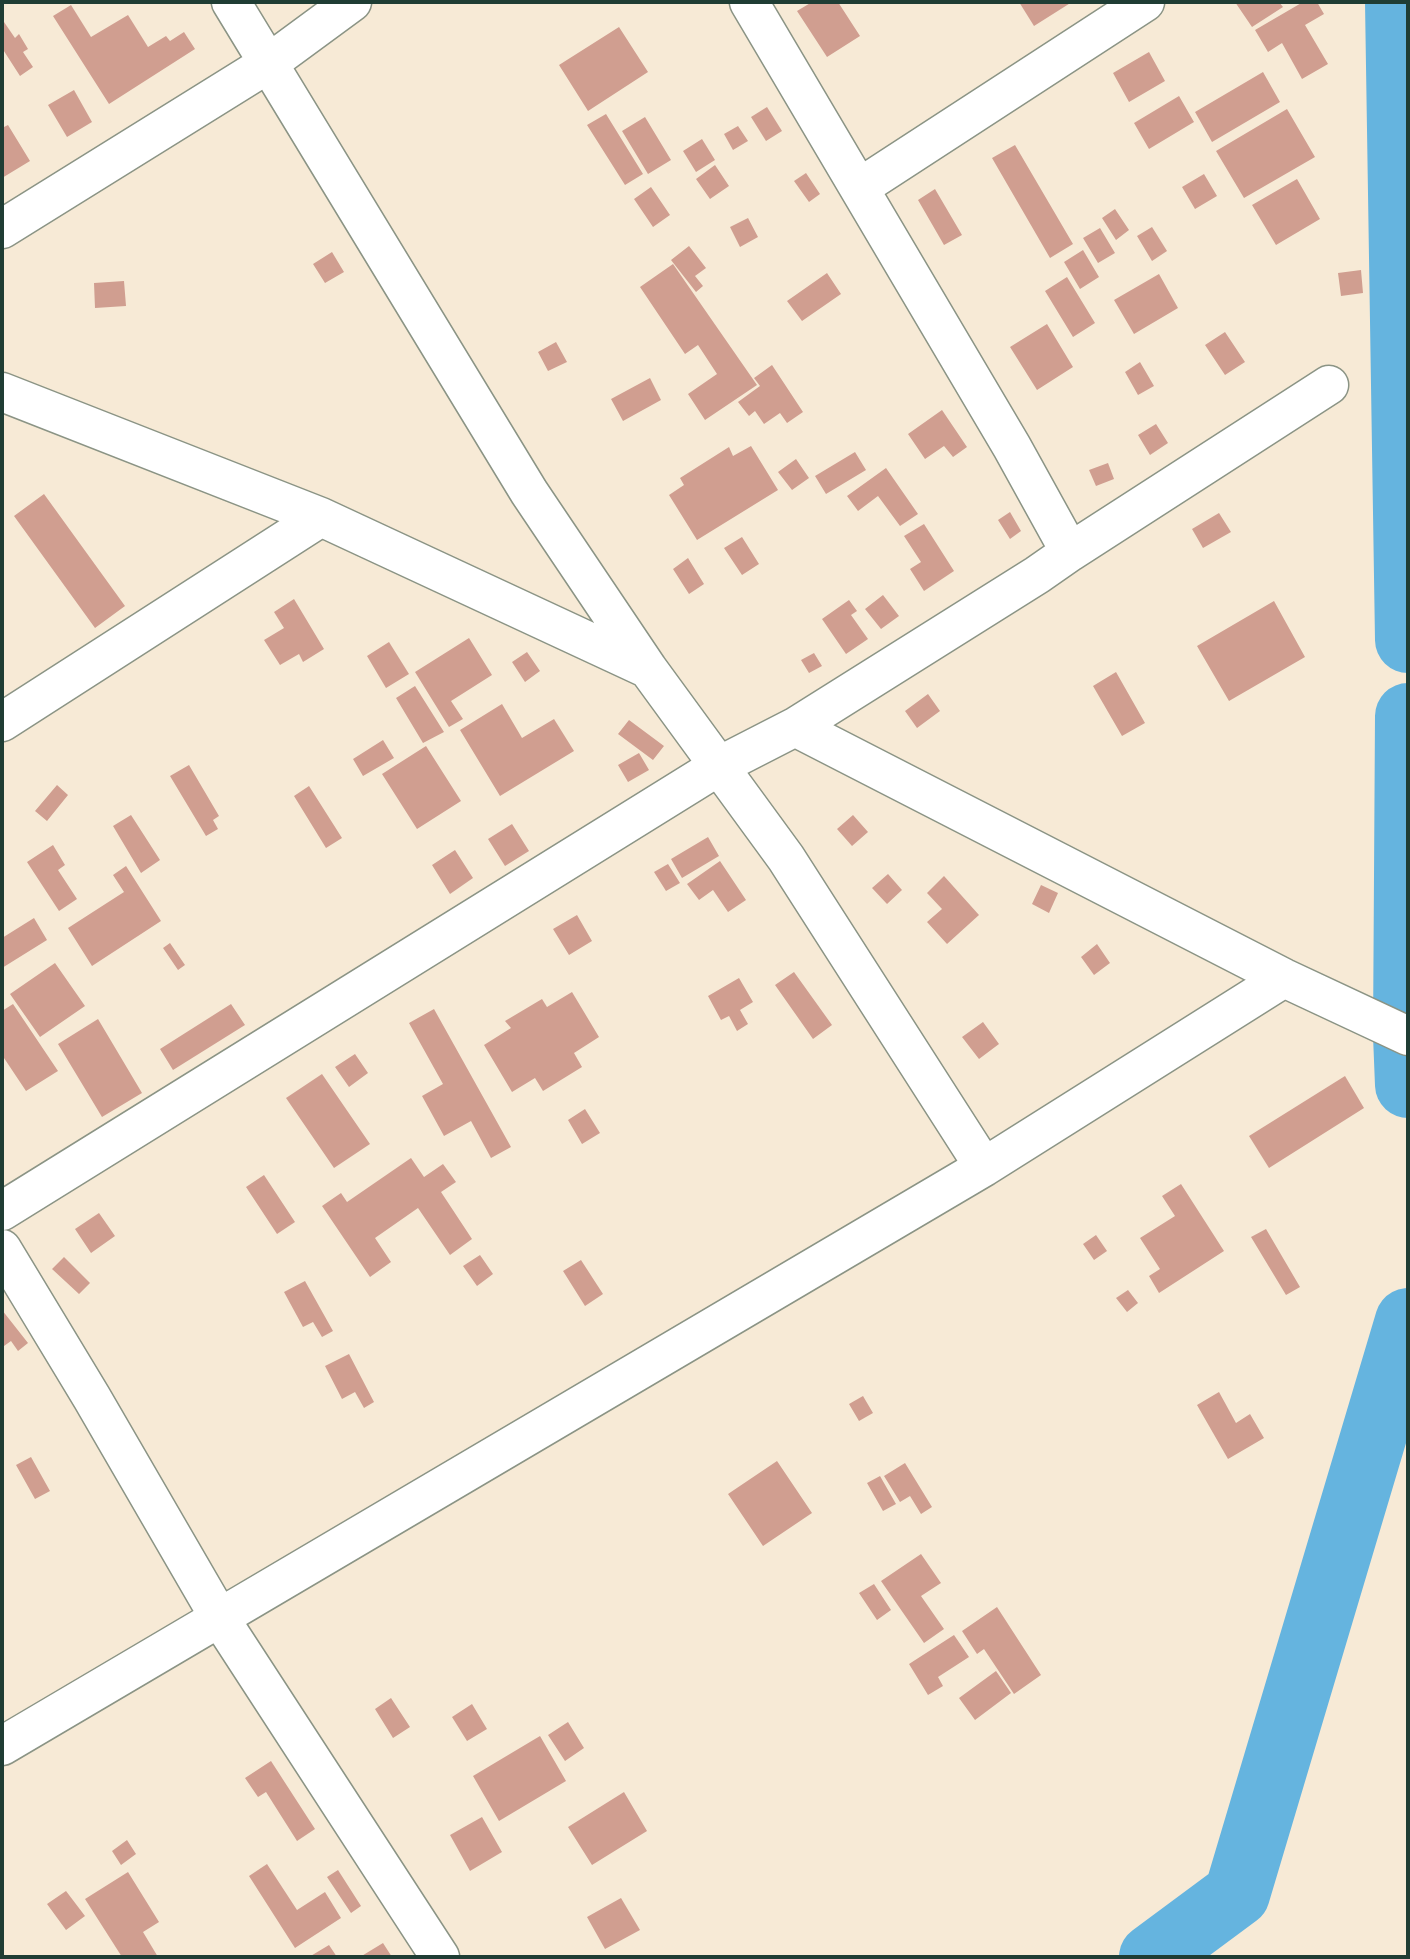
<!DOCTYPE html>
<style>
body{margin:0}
#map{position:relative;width:1410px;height:1959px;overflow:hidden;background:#f7ead6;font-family:Pangolin,sans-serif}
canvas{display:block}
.frame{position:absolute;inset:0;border:4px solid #1f3d34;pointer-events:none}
</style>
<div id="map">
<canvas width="1410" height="1959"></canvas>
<div class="frame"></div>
</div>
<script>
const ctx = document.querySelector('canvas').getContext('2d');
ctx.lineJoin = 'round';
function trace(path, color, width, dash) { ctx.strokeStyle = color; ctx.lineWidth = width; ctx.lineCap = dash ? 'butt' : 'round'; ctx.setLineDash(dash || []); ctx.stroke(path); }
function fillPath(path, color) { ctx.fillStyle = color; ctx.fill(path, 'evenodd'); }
trace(new Path2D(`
 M 1398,2 L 1408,640
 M 1408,716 L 1406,1035 L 1408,1085
 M 1152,1957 L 1237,1894 L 1408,1321`), '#65b4df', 66);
fillPath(new Path2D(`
 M 812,2 L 838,2 L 860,36 L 827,57 L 797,11 Z
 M 1019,2 L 1072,2 L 1034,26 Z
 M 1235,2 L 1279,2 L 1283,7 L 1252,27 Z
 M 1303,2 L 1317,2 L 1324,14 L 1305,25 L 1328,64 L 1302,79 L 1282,43 L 1268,52 L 1255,30 Z
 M 71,5 L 91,37 L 128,15 L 148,47 L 166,36 L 170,41 L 184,32 L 195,49 L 109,104 L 53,16 Z
 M 4,22 L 15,38 L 19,34 L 28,49 L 23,52 L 33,67 L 20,76 L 2,48 L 2,24 Z
 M 619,27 L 648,72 L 588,111 L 559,65 Z
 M 1149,52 L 1165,81 L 1129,102 L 1113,73 Z
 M 1263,72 L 1280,102 L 1212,142 L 1195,112 Z
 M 74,90 L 92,122 L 67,137 L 48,105 Z
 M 1179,96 L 1194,122 L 1149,149 L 1134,123 Z
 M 767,107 L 782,131 L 766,141 L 751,117 Z
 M 1287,109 L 1315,157 L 1244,198 L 1216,151 Z
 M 606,114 L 643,174 L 625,185 L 587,125 Z
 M 645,117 L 671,160 L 648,174 L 622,131 Z
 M 8,125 L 30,161 L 2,178 L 2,128 Z
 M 738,126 L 748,141 L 733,150 L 724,134 Z
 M 702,139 L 715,160 L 696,172 L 683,151 Z
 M 1015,145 L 1073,244 L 1050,258 L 992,158 Z
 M 715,165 L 729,186 L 710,199 L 696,179 Z
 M 806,173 L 820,194 L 809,202 L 794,181 Z
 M 1204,174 L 1217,196 L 1195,209 L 1182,187 Z
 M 1297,179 L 1320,219 L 1276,245 L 1252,205 Z
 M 651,187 L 670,215 L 653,227 L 634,199 Z
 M 935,189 L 962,235 L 944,245 L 918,200 Z
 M 1115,209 L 1129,230 L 1116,240 L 1102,218 Z
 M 748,218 L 758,237 L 740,247 L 730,227 Z
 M 1152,227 L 1167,251 L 1152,261 L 1137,236 Z
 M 1100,228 L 1115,253 L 1098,263 L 1083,238 Z
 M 689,246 L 706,268 L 695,276 L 703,286 L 696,292 L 671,260 Z
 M 1083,250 L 1099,277 L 1080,289 L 1064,262 Z
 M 332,252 L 344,272 L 325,283 L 313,264 Z
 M 673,264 L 757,385 L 705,420 L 688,394 L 717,374 L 698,345 L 685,354 L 640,287 Z
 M 1361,270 L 1363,293 L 1341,296 L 1338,273 Z
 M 827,273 L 841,294 L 802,321 L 787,301 Z
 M 1159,274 L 1178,308 L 1134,334 L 1114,300 Z
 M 1067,277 L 1095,323 L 1073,337 L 1045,291 Z
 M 124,281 L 126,306 L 95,308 L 94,283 Z
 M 1047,324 L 1073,367 L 1037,390 L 1010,347 Z
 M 1225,332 L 1245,362 L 1225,375 L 1205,345 Z
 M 556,342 L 567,362 L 548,371 L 538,352 Z
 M 1140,362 L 1154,386 L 1138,395 L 1125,372 Z
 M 772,365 L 803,412 L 787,423 L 780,413 L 764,424 L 755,411 L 749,416 L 738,402 L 760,386 L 754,378 Z
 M 650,378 L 661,400 L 623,421 L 611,399 Z
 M 942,410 L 967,447 L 953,457 L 944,446 L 925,459 L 908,434 Z
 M 1156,424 L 1168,443 L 1150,455 L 1138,435 Z
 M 751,446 L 778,490 L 697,540 L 669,495 L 684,485 L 680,478 L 729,447 L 733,456 Z
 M 855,452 L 866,470 L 826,494 L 815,476 Z
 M 796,459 L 809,478 L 792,490 L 778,472 Z
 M 1108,463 L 1114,479 L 1096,486 L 1089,470 Z
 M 886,468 L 918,514 L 900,526 L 878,496 L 858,511 L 847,496 Z
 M 44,494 L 125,606 L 95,628 L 14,516 Z
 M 1010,512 L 1021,531 L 1010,539 L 998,520 Z
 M 1219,513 L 1231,532 L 1203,548 L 1192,529 Z
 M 924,524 L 954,571 L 924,591 L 910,569 L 921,562 L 904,536 Z
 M 742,537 L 759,564 L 742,575 L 724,548 Z
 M 688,558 L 704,584 L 689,594 L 673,569 Z
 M 883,595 L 899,616 L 881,629 L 865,609 Z
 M 294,599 L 324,649 L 303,662 L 299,654 L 280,665 L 264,640 L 284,628 L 274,612 Z
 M 849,600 L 857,611 L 851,615 L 868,639 L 846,654 L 822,619 Z
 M 1274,601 L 1305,657 L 1229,701 L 1197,646 Z
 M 469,638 L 492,675 L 451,701 L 463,719 L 449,727 L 415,672 Z
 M 389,642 L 409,674 L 386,688 L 367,656 Z
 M 527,652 L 540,671 L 525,682 L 512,662 Z
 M 814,653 L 822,666 L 809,673 L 801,660 Z
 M 1116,672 L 1145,723 L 1122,736 L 1093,686 Z
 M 415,686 L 444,732 L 423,743 L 396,698 Z
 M 928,694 L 940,711 L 917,728 L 905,711 Z
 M 502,704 L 522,738 L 554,719 L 574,751 L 500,796 L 460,730 Z
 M 629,720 L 664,746 L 653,760 L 618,734 Z
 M 383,740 L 394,758 L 363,776 L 353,759 Z
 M 426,746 L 461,801 L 417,829 L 382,774 Z
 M 639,753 L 649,770 L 628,782 L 618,765 Z
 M 189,765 L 219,816 L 213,820 L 218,829 L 206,836 L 170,776 Z
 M 57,785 L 68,795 L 47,821 L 35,811 Z
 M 309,786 L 342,838 L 326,848 L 294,796 Z
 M 131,815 L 160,860 L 141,873 L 113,826 Z
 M 853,815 L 868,832 L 852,846 L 837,829 Z
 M 512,824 L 529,851 L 505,866 L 488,839 Z
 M 708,837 L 719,856 L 682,878 L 671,859 Z
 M 53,845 L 65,865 L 58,870 L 77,899 L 59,911 L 27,862 Z
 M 455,850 L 473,878 L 450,894 L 432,865 Z
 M 720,861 L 746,900 L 728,912 L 713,890 L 699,900 L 687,884 Z
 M 668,864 L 680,883 L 666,891 L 654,872 Z
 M 126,866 L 161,921 L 92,966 L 68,928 L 124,892 L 113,875 Z
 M 888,874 L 902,890 L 887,904 L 872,888 Z
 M 944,876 L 979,915 L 947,944 L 927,922 L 942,909 L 927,893 Z
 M 1041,885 L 1058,893 L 1049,913 L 1032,904 Z
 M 577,915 L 592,941 L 569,955 L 553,929 Z
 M 34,918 L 47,940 L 2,968 L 2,938 Z
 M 170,943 L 185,965 L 178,970 L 163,948 Z
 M 1097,944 L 1110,963 L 1094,975 L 1081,957 Z
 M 55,963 L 85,1006 L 40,1037 L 10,994 Z
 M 794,972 L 832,1025 L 813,1039 L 775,985 Z
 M 739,978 L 753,1002 L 740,1010 L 748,1024 L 737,1031 L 729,1016 L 721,1020 L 708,996 Z
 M 572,992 L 599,1037 L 574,1053 L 582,1067 L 543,1091 L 535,1078 L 512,1092 L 484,1045 L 511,1028 L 505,1021 L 542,999 L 547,1007 Z
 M 13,1004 L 58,1071 L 26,1091 L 2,1055 L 2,1011 Z
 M 231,1004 L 245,1025 L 173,1070 L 160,1049 Z
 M 434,1009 L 511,1147 L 491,1158 L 471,1121 L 444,1136 L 422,1096 L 443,1084 L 409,1023 Z
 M 98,1019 L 142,1093 L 102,1117 L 58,1044 Z
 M 983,1022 L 999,1044 L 979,1059 L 962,1037 Z
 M 355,1054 L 368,1073 L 349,1087 L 335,1067 Z
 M 322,1074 L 370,1144 L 334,1168 L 286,1098 Z
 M 1345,1076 L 1364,1108 L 1269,1168 L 1249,1136 Z
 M 585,1109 L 600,1133 L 582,1144 L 568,1120 Z
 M 411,1158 L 424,1177 L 443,1164 L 456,1182 L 441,1192 L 472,1239 L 450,1255 L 418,1208 L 375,1238 L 391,1262 L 370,1277 L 322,1206 L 341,1193 L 347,1202 Z
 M 264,1175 L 295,1222 L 277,1234 L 246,1187 Z
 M 1181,1184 L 1224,1251 L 1159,1293 L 1149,1276 L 1160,1269 L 1140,1238 L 1175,1216 L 1162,1196 Z
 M 99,1213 L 115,1236 L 91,1253 L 75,1229 Z
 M 1266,1229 L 1300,1287 L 1286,1295 L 1251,1237 Z
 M 1096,1235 L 1107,1251 L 1094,1260 L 1083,1244 Z
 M 480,1255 L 493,1274 L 477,1286 L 463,1266 Z
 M 64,1257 L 90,1283 L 79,1294 L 52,1269 Z
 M 581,1260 L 603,1294 L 585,1306 L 563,1271 Z
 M 305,1281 L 333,1331 L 322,1337 L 313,1322 L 303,1327 L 284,1292 Z
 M 1128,1290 L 1138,1303 L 1127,1312 L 1116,1298 Z
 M 2,1310 L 28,1343 L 18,1351 L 11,1341 L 4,1346 L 2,1343 Z
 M 349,1354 L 374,1402 L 364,1408 L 355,1392 L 342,1399 L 325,1366 Z
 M 1219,1392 L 1236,1423 L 1250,1414 L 1264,1438 L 1228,1459 L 1197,1405 Z
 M 863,1396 L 873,1413 L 859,1421 L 849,1404 Z
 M 31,1457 L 50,1491 L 35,1499 L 16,1465 Z
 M 777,1461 L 812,1513 L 763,1546 L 728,1494 Z
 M 905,1463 L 932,1507 L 921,1514 L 910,1496 L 900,1502 L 884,1476 Z
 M 880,1476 L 896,1504 L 883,1511 L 867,1483 Z
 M 921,1554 L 941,1583 L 921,1596 L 944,1629 L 924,1643 L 881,1581 Z
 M 874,1584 L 891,1610 L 877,1620 L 859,1593 Z
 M 997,1607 L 1041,1675 L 1014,1694 L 984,1649 L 977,1654 L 962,1631 Z
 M 954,1635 L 969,1657 L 938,1677 L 943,1686 L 928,1695 L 909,1664 Z
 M 996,1671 L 1011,1693 L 975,1720 L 959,1698 Z
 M 391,1698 L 410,1727 L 393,1738 L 375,1709 Z
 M 472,1704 L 487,1729 L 467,1741 L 452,1717 Z
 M 568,1722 L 584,1748 L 565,1761 L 548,1735 Z
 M 540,1736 L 566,1781 L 499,1821 L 473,1776 Z
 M 271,1761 L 315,1829 L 297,1841 L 266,1792 L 258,1797 L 245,1778 Z
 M 624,1792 L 647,1831 L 592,1865 L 568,1827 Z
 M 482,1817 L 502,1852 L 470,1871 L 450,1835 Z
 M 127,1840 L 136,1854 L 121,1865 L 112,1851 Z
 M 267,1864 L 297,1910 L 325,1892 L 341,1918 L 295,1948 L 249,1876 Z
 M 338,1870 L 361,1906 L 351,1913 L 327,1877 Z
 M 128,1872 L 159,1922 L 143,1932 L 158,1957 L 122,1957 L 85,1899 Z
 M 66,1891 L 85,1916 L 66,1930 L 47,1904 Z
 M 621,1898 L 640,1930 L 605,1949 L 587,1917 Z
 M 383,1943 L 392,1957 L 360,1957 Z
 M 329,1945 L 337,1957 L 309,1957 Z`), '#d09e90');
const minor = new Path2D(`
 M 231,2 L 529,492 L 648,669 L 786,858 L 984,1167
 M 749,2 L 1012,447 L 1070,552 L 1037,575 L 795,727
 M 859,188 L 1145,2
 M 2,229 L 269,63 L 352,2
 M 2,392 L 321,517 L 648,669
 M 1070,552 L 1329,385
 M 2,722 L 321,517
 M 2,1211 L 719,766 L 795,727 L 1284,978 L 1408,1036
 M 2,1249 L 92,1398 L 219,1617 L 440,1957
 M 2,1746 L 984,1167 L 1284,978`);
trace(minor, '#8b9485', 41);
trace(minor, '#fff', 38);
</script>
